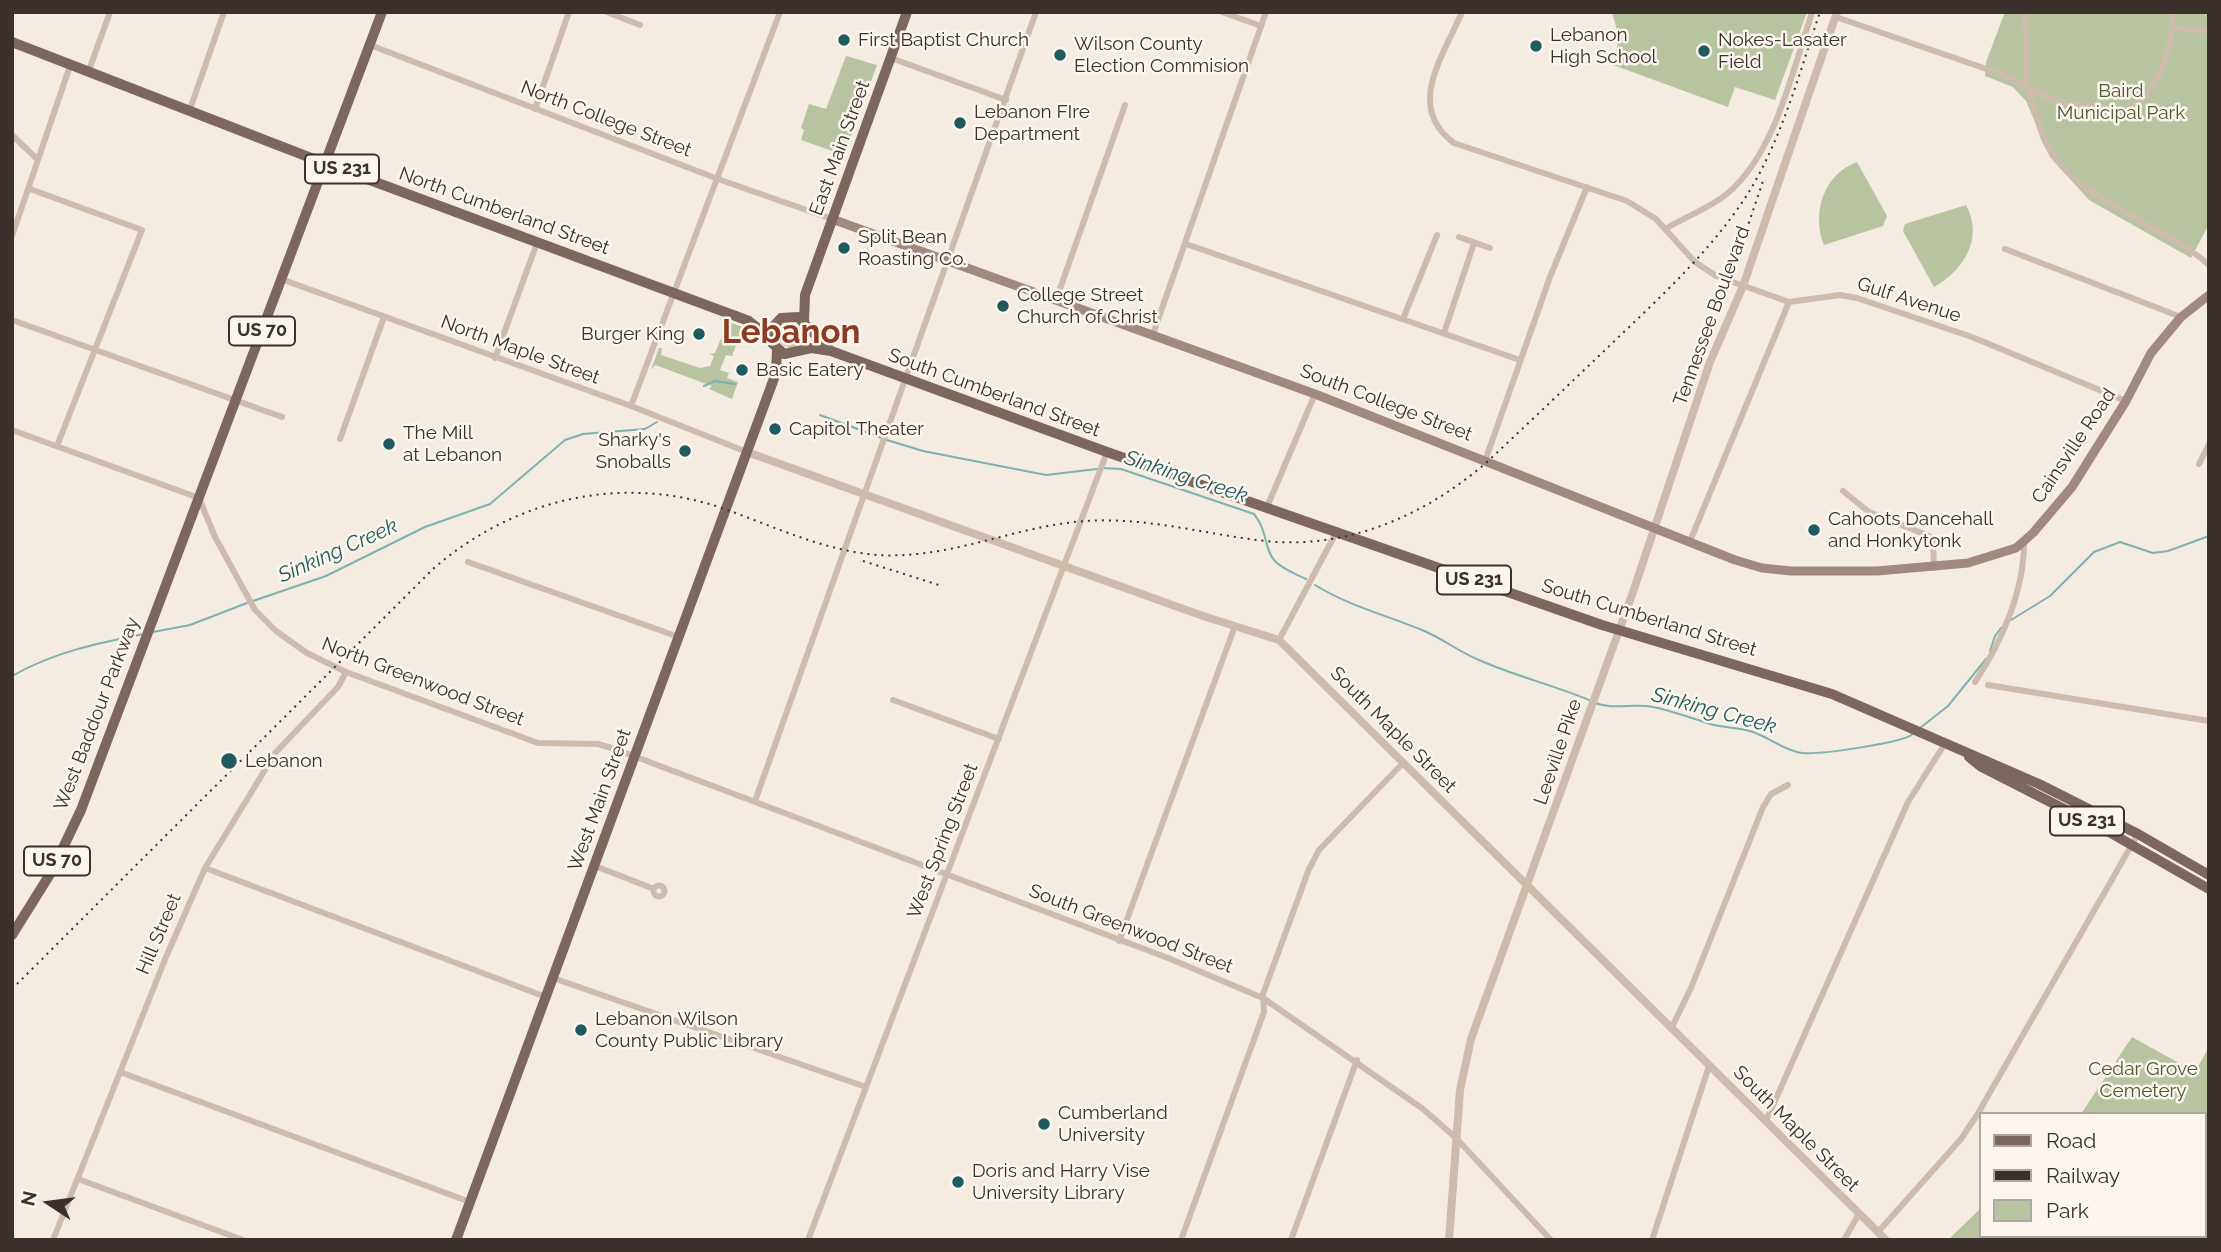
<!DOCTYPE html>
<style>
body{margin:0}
#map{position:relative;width:2221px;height:1252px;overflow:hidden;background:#f4ebe1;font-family:Raleway,sans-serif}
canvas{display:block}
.frame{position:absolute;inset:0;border:14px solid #3b302b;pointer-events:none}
.legend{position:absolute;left:1979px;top:1112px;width:228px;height:126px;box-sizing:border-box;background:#fbf5ee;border:2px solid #aea6a0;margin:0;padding:9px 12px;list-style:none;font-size:21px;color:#3b302b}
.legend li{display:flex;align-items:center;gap:14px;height:35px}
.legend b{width:35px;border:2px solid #aea6a0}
.north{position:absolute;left:14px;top:1168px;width:70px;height:70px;-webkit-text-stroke:5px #fbf5ee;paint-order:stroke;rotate:283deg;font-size:19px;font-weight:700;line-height:28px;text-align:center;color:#3b302b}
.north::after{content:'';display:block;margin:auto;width:24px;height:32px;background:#3b302b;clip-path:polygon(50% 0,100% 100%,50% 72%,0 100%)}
</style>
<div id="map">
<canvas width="2221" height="1252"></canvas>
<div class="frame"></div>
<ul class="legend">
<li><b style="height:9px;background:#7d675c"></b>Road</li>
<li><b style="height:9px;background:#3b302b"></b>Railway</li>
<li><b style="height:19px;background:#b8c4a0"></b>Park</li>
</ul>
<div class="north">N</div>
</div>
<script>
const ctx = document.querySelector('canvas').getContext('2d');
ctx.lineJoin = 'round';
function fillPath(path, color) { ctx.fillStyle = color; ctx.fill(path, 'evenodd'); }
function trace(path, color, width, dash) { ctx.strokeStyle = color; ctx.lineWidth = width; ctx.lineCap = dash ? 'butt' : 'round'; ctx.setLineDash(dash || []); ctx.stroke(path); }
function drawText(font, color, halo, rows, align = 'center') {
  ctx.font = font + ' Raleway,sans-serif'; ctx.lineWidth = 5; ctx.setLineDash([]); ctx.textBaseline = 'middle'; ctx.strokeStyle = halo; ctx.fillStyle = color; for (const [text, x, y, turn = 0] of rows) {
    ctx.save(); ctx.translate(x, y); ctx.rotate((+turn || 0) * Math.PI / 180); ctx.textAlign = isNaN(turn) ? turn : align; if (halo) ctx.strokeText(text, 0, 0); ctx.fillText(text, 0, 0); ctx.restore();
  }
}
fillPath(new Path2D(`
 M 1612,12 L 1807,12 L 1775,100 L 1735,87 L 1728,107 L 1613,65 L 1619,38 Z
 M 2005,12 L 2209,12 L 2209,224 L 2191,258 L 2089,200 L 2050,157 L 2026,101 L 2013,87 L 1985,76 L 1986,62 Z
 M 846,56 L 877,65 L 844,155 L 801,140 L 804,130 L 801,128 L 809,104 L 826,109 Z
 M 1857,162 L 1887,216 L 1883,226 L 1824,245 C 1811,213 1824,174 1857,162 Z
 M 1966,205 C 1984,238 1964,270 1934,287 L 1903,231 L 1905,224 Z
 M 719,319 L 743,327 L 732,356 L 726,355 L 720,370 L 729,373 L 727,378 L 738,382 L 732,399 L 709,389 L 712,386 L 655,365 L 651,370 L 659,348 L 662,348 L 661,355 L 700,368 L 710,366 L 714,356 L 709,354 L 715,353 L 727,324 Z
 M778 335a12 12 0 1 1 24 0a12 12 0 1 1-24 0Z
 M 2132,1037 L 2195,1072 L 2209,1047 L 2209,1240 L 1948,1240 L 1981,1208 L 1981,1236 L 2205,1236 L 2205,1114 L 2081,1114 Z`), '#b8c4a0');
trace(new Path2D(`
 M 704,386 L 715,381 L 735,384
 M 820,415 L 882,438
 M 887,440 L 923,451 L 1046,475 L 1097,469
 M 1103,468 L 1121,469 L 1254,514 C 1268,531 1264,550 1275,561 C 1282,569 1296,574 1306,579
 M 1315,585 C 1349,606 1386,615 1422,630 C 1442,638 1459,652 1479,660 C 1515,676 1553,685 1589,700
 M 253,601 L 326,576 L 425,527 L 490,504 L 565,440 L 583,434 L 645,429 L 657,422
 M 2011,620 L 2050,596 L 2094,552 L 2120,542 L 2153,553 L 2168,551 L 2209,536
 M 153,632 L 190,625 L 247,603
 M 1990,651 L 1995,636 L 2001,628
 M 12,676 C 54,652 98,643 144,634
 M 1595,703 C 1614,710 1634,703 1653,707 C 1673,711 1691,718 1710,724 C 1724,728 1739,727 1753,732 C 1770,738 1783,750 1802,753 C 1819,755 1902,743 1913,734
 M 1920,728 L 1948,706 L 1986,659`), '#7fb0b2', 2);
trace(new Path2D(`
 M 607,12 L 640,25
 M 1222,12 L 1261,26
 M 1462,12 C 1443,57 1405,107 1454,143 L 1627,201 L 1656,219 L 1695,262 L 1716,276 L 1789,302 L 1840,295 L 1857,298 L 1972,337 L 2126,401
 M 2025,12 L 2027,87 L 2053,100 L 2124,113 C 2159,93 2173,50 2173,12
 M 1836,17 L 2001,74 L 2027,87 C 2034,104 2038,128 2046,143 C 2073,199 2163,224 2209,265
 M 2173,28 L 2209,31
 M 370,45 L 718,179 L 832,219
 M 891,58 L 1006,100
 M 89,70 L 110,12
 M 190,109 L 224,12
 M 535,109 L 569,12
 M 12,135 L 37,159
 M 30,189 L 142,230 L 57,446
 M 1667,228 C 1687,216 1710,208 1728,193 C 1776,152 1792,71 1812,13
 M 12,236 L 71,63
 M 1459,237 L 1490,248
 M 1186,244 L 1520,360
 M 2005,249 L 2181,317
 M 281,279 L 631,406 L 747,452
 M 1056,300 L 1125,105
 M 1403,319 L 1437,235
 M 12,320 L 282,417
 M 1444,333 L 1474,243
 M 1153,334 L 1266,12
 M 495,358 L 537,243
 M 631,406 L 780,12
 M 12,430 L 199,498 L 215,537 L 255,610 L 276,631 L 307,653 L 346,672 L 538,743 L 598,744 L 615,749 L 1168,958 L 1263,998 L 1423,1109 L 1455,1137 L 1551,1240
 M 340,439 L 384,317
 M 1485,461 L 1550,277 L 1587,187
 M 2199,464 L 2209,444
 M 1843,491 L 1869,512 L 1929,536 L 1933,542 L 1934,568
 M 1267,507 L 1315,394
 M 1690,541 L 1789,302
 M 468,562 L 679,637
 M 1279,640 L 1337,531
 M 1975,682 C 2001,643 2024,592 2024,543
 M 1988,685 L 2209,721
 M 893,700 L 999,739
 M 755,801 L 1036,12
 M 595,866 L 654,889
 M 205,868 L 546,997
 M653.5 891a5.5 5.5 0 1 1 11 0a5.5 5.5 0 1 1-11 0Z
 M 1119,941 L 1235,626
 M 553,978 L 866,1087
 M 1671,1029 L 1691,988 L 1763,807 L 1771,794 L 1788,785
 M 120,1072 L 470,1202
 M 1766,1121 L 1908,802 L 1944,745
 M 78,1179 L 243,1240
 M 1878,1232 L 1961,1139 L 1977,1115 L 2138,834
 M 53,1240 L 166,957 L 205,868 L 276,752 L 338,687 L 346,672
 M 808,1240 L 1107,452
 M 1181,1240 L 1264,1012 L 1263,994 L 1309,869 L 1319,850 L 1403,763
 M 1291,1240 L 1357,1060
 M 1652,1240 L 1709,1066
 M 1844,1240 L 1859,1214`), '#cdbbac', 6);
trace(new Path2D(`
 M 747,452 L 1203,616 L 1279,640 L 1886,1240
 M 1449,1240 L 1460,1090 L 1471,1039 L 1633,592 L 1710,362 L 1743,286 L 1837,12`), '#cdbbac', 8);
trace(new Path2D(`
 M 832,219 L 1315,394 L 1735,560 L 1762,568 L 1791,571 L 1877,571 L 1968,563 L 2016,548 L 2033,533 L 2072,487 L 2126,401 L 2151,353 L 2181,317 L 2209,295`), '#a18a7d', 9);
trace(new Path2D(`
 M 12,42 L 324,163 L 749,321 L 771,339
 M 804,322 L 805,295 L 907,12
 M 831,351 L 798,317 L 781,318 L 771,329 L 772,343 L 784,354 L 811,348 L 831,351 L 1107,452 L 1602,625 L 1832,694 L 2039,784 L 2138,834 L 2209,875
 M 1969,757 L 1980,766 L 2109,832 L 2209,889
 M 12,935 L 52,871 L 81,810 L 382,12
 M 456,1240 L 776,373 L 777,350`), '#7d675c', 10);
trace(new Path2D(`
 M 1733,270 L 1764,178
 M 863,561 L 942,586
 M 12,989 L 434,568 C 513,500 618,474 719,507 C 768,524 815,547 867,554 C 944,563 1011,526 1086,521 C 1144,517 1201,533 1257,540 C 1342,552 1424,517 1487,462 C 1534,418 1580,374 1626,330 C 1670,288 1714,246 1747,195 C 1782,139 1799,74 1820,12`), '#3b302b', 2, [2, 5]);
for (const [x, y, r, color] of [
 [844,40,7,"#1f5a5e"],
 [1536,46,7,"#1f5a5e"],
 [1704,51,7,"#1f5a5e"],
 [1060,55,7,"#1f5a5e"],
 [960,123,7,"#1f5a5e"],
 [844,248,7,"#1f5a5e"],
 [1003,306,7,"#1f5a5e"],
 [699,334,7,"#1f5a5e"],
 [742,370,7,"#1f5a5e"],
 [775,429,7,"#1f5a5e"],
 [389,444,7,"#1f5a5e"],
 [685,451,7,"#1f5a5e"],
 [1814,530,7,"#1f5a5e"],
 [229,761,9,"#1f5a5e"],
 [581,1030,7,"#1f5a5e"],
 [1044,1124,7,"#1f5a5e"],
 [958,1182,7,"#1f5a5e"]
]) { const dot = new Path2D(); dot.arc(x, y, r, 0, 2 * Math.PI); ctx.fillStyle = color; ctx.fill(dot); trace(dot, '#fbf5ee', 2.5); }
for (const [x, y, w] of [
 [342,169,74],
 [262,331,66],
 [1474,580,74],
 [2087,821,74],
 [57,861,66]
]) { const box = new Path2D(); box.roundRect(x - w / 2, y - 14.5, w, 29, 5); ctx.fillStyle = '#fbf5ee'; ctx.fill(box); trace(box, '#3b302b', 2); }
drawText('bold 18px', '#3b302b', null, [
 ["US 231",342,169],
 ["US 70",262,331],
 ["US 231",1474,580],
 ["US 231",2087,821],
 ["US 70",57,861]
]);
drawText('19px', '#3b302b', '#fbf5ee', [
 ["Lebanon",1550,35],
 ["High School",1550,57],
 ["First Baptist Church",858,40],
 ["Nokes-Lasater",1718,40],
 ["Field",1718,62],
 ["Wilson County",1074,44],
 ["Election Commision",1074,66],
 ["Lebanon FIre",974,112],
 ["Department",974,134],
 ["Split Bean",858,237],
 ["Roasting Co.",858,259],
 ["College Street",1017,295],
 ["Church of Christ",1017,317],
 ["Burger King",685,334,"right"],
 ["Basic Eatery",756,370],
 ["Capitol Theater",789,429],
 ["The Mill",403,433],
 ["at Lebanon",403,455],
 ["Sharky's",671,440,"right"],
 ["Snoballs",671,462,"right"],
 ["Cahoots Dancehall",1828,519],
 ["and Honkytonk",1828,541],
 ["Lebanon",245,761],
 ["Lebanon Wilson",595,1019],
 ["County Public Library",595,1041],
 ["Cumberland",1058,1113],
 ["University",1058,1135],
 ["Doris and Harry Vise",972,1171],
 ["University Library",972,1193]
], 'left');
drawText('19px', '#4a5a2e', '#fbf5ee', [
 ["Baird",2121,91],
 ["Municipal Park",2121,113],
 ["Cedar Grove",2143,1069],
 ["Cemetery",2143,1091]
]);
drawText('19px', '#3b302b', '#fbf5ee', [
 ["North College Street",606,119,21],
 ["East Main Street",840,148,-70],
 ["North Cumberland Street",504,211,20],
 ["Gulf Avenue",1909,300,18],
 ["Tennessee Boulevard",1712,316,-70],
 ["North Maple Street",520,350,20],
 ["South Cumberland Street",994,393,20],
 ["South College Street",1386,403,21],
 ["Cainsville Road",2074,446,-56],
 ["South Cumberland Street",1649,618,17],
 ["North Greenwood Street",423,682,21],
 ["West Baddour Parkway",97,714,-69],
 ["South Maple Street",1393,730,45],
 ["Leeville Pike",1558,752,-71],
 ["West Main Street",600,800,-70],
 ["West Spring Street",943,841,-69],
 ["South Greenwood Street",1131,929,21],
 ["Hill Street",159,934,-67],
 ["South Maple Street",1796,1129,45]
]);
drawText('italic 21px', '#1f5a5e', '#fbf5ee', [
 ["Sinking Creek",1186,477,18],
 ["Sinking Creek",338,551,-24],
 ["Sinking Creek",1714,711,15]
]);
drawText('bold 33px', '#8c3b22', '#fbf5ee', [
 ["Lebanon",791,333]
]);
</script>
